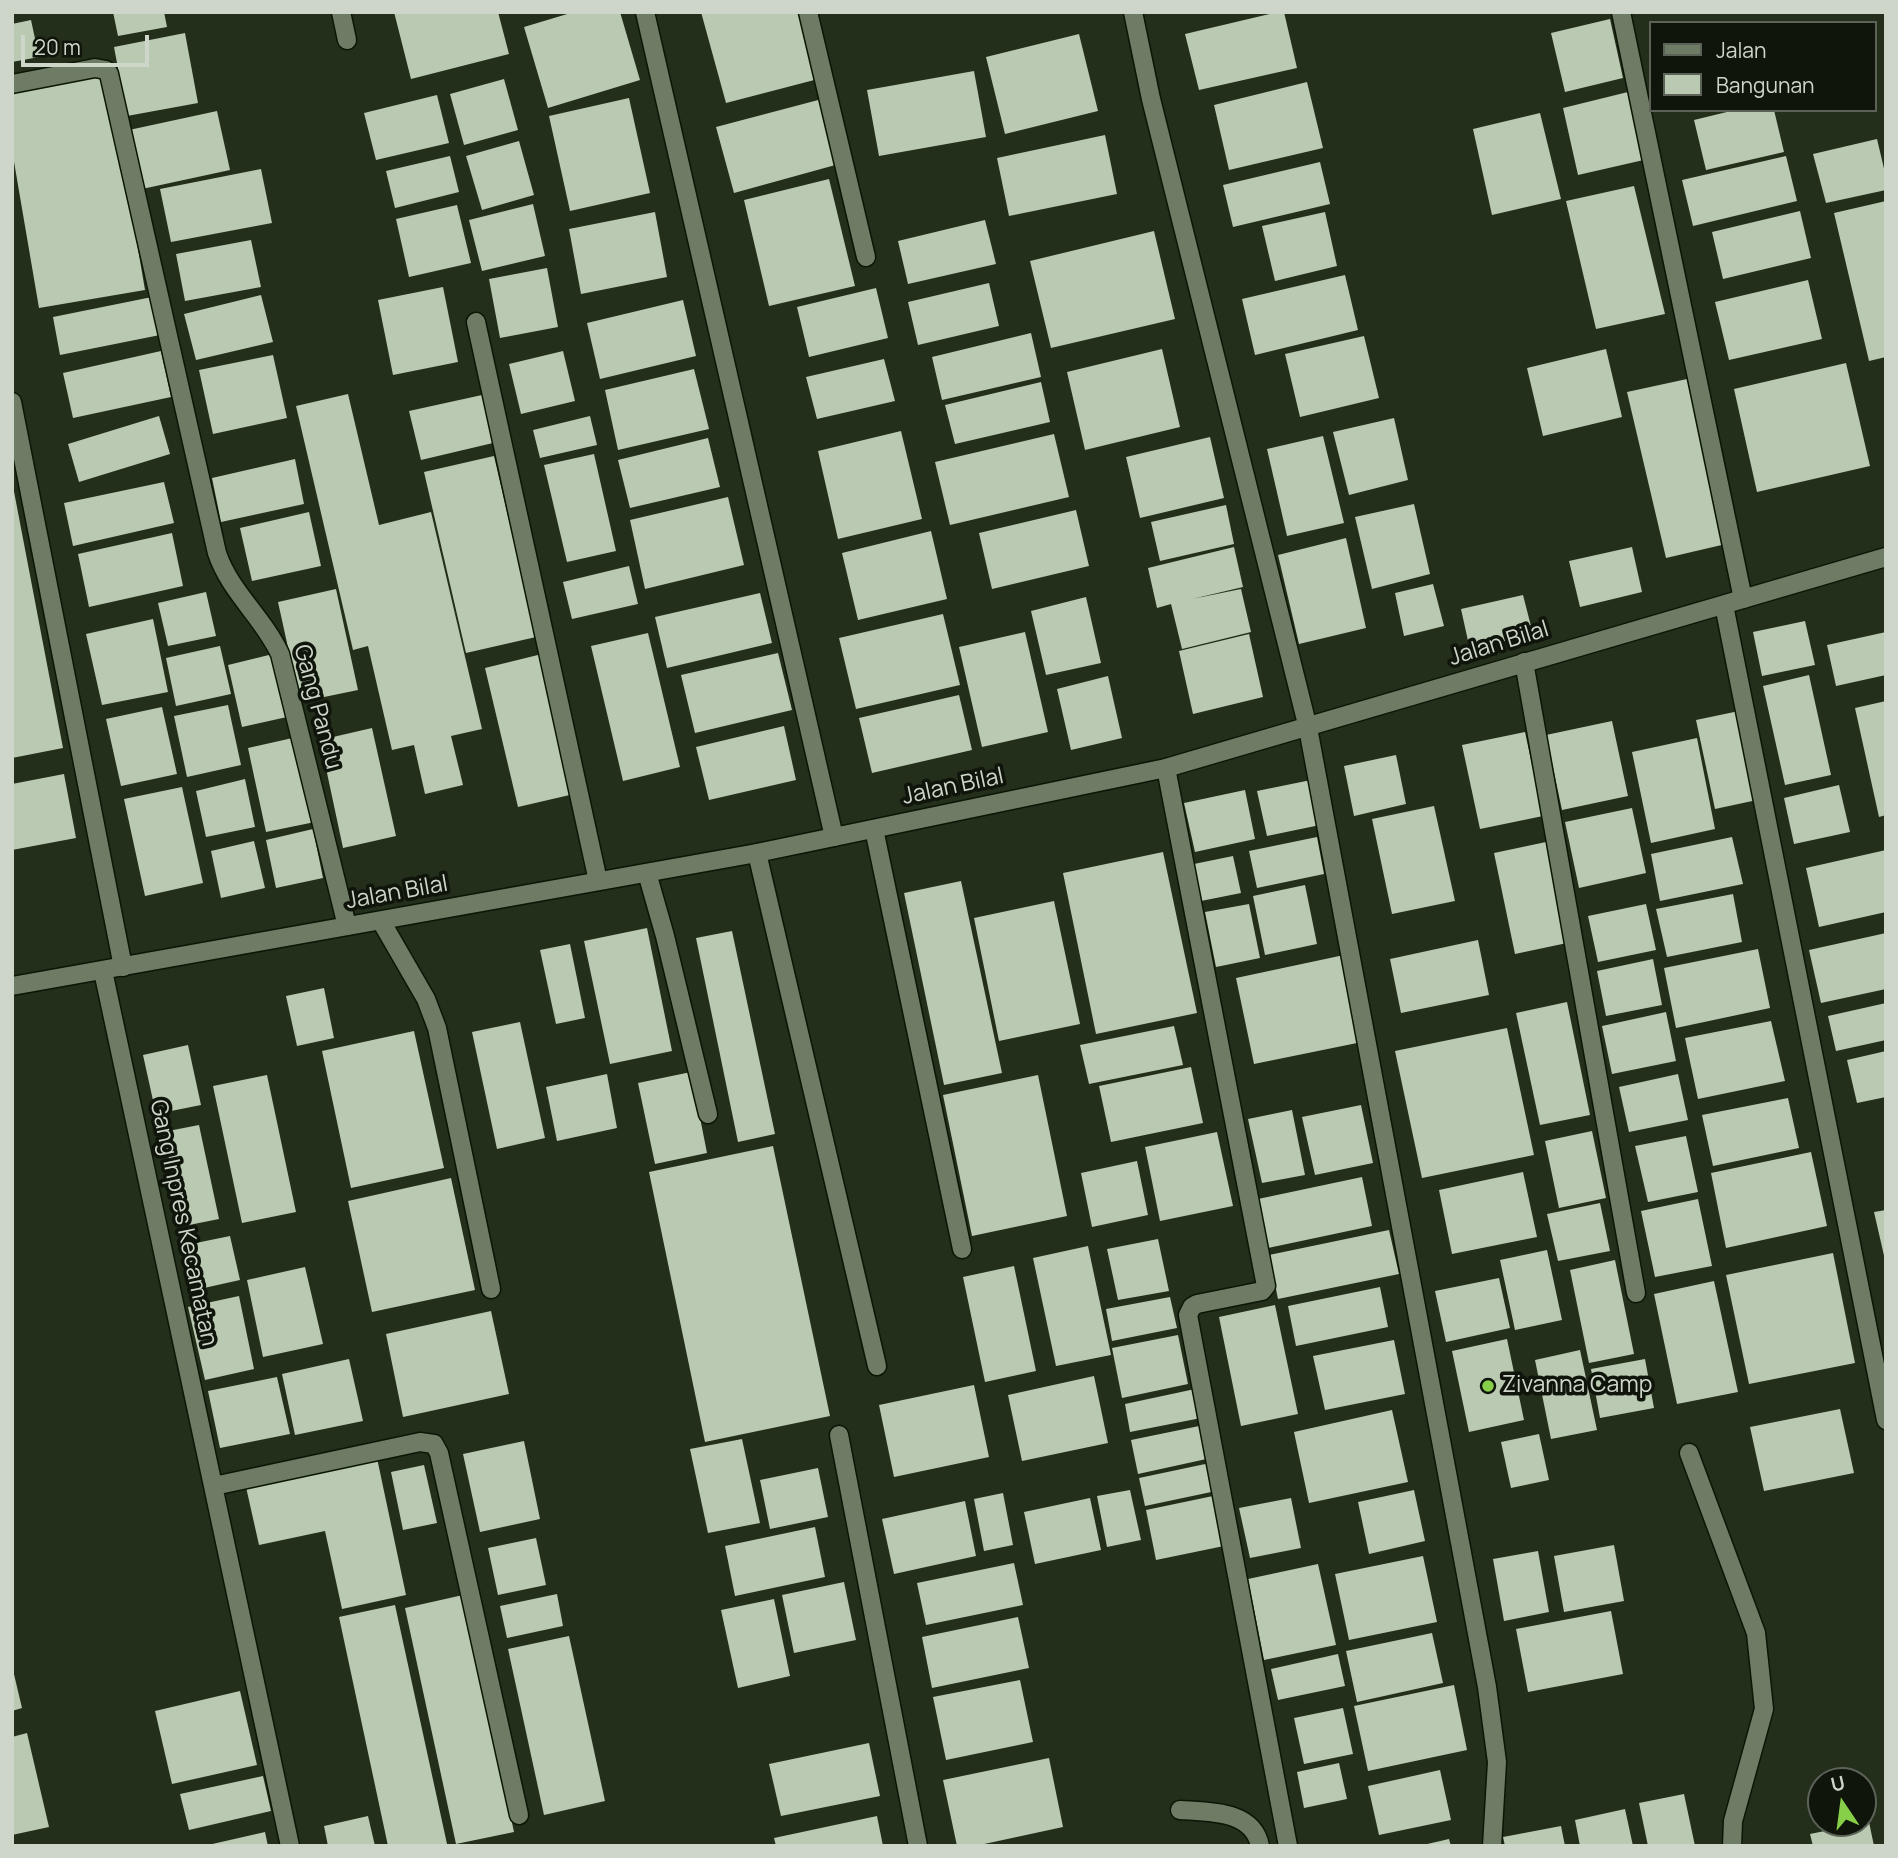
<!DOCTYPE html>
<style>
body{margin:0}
#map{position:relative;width:1898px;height:1858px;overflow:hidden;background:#232e1b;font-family:Manrope,sans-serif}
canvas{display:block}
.frame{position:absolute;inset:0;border:14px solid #ced6c9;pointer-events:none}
.legend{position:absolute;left:1649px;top:21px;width:228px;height:91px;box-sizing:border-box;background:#10150c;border:2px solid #5c6258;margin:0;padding:9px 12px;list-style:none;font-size:21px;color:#ced6c9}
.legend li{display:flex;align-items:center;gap:14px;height:35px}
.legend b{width:35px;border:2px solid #5c6258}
.north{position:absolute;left:1807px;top:1767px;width:70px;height:70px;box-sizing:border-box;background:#10150c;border:2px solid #5c6258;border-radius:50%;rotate:347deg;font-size:19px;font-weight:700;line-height:28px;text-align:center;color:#ced6c9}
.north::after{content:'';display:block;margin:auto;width:24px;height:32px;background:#88cf49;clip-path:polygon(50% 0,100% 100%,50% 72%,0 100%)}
.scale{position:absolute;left:21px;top:35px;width:128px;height:32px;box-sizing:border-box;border:4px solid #ced6c9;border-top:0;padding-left:9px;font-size:21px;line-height:24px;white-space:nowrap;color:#ced6c9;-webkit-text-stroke:5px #10150c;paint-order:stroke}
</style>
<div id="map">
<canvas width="1898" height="1858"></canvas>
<div class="frame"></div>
<ul class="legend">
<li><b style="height:9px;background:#6e7b65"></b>Jalan</li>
<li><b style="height:19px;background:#bac9b1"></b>Bangunan</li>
</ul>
<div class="north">U</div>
<div class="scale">20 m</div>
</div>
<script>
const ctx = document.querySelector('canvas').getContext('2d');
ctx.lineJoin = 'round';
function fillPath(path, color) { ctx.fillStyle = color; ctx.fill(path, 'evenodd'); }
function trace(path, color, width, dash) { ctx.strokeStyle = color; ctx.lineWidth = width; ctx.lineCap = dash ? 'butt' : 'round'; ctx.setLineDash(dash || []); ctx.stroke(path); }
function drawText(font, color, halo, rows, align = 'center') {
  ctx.font = font + ' Manrope,sans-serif'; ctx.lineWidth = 7; ctx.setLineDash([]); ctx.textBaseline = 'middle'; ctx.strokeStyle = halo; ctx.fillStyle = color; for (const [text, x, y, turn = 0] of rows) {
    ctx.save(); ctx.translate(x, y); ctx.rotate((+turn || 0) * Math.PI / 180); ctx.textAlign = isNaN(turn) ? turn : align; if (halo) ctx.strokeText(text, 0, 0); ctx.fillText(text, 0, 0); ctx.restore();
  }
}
fillPath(new Path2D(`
 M 113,12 L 164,12 L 167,27 L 118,36 Z
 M 394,12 L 498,12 L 509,54 L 411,79 Z
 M 574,12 L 620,12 L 640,80 L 548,108 L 524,27 Z
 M 701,12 L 804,12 L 822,78 L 726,103 Z
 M 1278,12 L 1284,12 L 1297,68 L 1199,90 L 1185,34 Z
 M 1610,19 L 1623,78 L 1565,92 L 1551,33 Z
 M 31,20 L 39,57 L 12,62 L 12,24 Z
 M 185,33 L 198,103 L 127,116 L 114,47 Z
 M 1079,34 L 1098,111 L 1005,134 L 986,57 Z
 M 974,71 L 986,137 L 879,156 L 867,90 Z
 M 108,73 L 145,290 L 39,308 L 12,150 L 12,90 Z
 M 504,79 L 518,130 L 464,145 L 450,94 Z
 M 1307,82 L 1323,148 L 1229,170 L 1214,105 Z
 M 1632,91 L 1648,159 L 1578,175 L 1563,108 Z
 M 437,95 L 449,143 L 376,160 L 364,113 Z
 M 629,98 L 650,193 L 570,211 L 549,116 Z
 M 822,99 L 839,164 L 734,193 L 716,127 Z
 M 1735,110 L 1774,110 L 1784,152 L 1706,170 L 1694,120 Z
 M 217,111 L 230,170 L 142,189 L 129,130 Z
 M 1540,113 L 1561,199 L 1492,215 L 1473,129 Z
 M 1105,135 L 1117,194 L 1009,216 L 997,158 Z
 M 1877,139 L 1886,177 L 1886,190 L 1826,203 L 1813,154 Z
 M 519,141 L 534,195 L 482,210 L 466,156 Z
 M 450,156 L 459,192 L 395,208 L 386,171 Z
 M 1786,156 L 1797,201 L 1693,226 L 1682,180 Z
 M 1320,162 L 1330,204 L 1233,227 L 1223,185 Z
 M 261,169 L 272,223 L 171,242 L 160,189 Z
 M 829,179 L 855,286 L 769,306 L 744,200 Z
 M 1634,186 L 1665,314 L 1596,329 L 1566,201 Z
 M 1886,201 L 1886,357 L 1869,361 L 1834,213 Z
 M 533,204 L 545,256 L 482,271 L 469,220 Z
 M 457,205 L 471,263 L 409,277 L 396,219 Z
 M 1800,211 L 1811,258 L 1723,279 L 1712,232 Z
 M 655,212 L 667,277 L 581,294 L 569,229 Z
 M 1325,212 L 1337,266 L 1275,281 L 1262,226 Z
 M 985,220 L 996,264 L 908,284 L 898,241 Z
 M 1154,231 L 1175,319 L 1051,348 L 1030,261 Z
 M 251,240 L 261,287 L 185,301 L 176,254 Z
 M 547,268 L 558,327 L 500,338 L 489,279 Z
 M 1345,275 L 1358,330 L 1255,355 L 1242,299 Z
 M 1808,280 L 1822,339 L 1729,360 L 1715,302 Z
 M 989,283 L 999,326 L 918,345 L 908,302 Z
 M 443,287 L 458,362 L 393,375 L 378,300 Z
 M 876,288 L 888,338 L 809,357 L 797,307 Z
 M 261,295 L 273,342 L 196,360 L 184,314 Z
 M 157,296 L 165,334 L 60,355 L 53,317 Z
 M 683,300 L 696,356 L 600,379 L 587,323 Z
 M 1031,333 L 1041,377 L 942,400 L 932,357 Z
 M 1364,336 L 1379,398 L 1300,417 L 1285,354 Z
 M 1162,349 L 1180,427 L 1085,450 L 1067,372 Z
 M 1606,349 L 1622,417 L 1543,436 L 1527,368 Z
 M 161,351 L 171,397 L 73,418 L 63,373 Z
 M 563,351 L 575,401 L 521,414 L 509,364 Z
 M 273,355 L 287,418 L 213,434 L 199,370 Z
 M 884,359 L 895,401 L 817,419 L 806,377 Z
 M 1846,363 L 1870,466 L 1757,492 L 1734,389 Z
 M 694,369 L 709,429 L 618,450 L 605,390 Z
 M 1687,379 L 1726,544 L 1666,558 L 1627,392 Z
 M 1041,382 L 1050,422 L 955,444 L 945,405 Z
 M 348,394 L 379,525 L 431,512 L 482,729 L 451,736 L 463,785 L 425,794 L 414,745 L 392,750 L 368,646 L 353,650 L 296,406 Z
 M 482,395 L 493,443 L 421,460 L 409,411 Z
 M 159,416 L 170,454 L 79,482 L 68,444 Z
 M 590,416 L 597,445 L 540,458 L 533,430 Z
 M 1394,418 L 1408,480 L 1349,495 L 1333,432 Z
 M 901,431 L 922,519 L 838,539 L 818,451 Z
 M 1054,434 L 1069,497 L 950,525 L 935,462 Z
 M 1323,436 L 1344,523 L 1287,536 L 1267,449 Z
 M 1210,437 L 1224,498 L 1140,518 L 1126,457 Z
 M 708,438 L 720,487 L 630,508 L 618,460 Z
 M 594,454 L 616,551 L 567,562 L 544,465 Z
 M 494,456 L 536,637 L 466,653 L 424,472 Z
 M 295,459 L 304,504 L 221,522 L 212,478 Z
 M 12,481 L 63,748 L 12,758 Z
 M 164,482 L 174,523 L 73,546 L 64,503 Z
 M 728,497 L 744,565 L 645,589 L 630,520 Z
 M 1414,504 L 1430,574 L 1372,589 L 1355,517 Z
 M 1226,505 L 1234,544 L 1160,561 L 1151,522 Z
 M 1076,510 L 1089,566 L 992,589 L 979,533 Z
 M 309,512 L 321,566 L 252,581 L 240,528 Z
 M 931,531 L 947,599 L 858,620 L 842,553 Z
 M 172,533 L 183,586 L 89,607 L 78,554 Z
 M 1346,538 L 1366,628 L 1299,644 L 1278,555 Z
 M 1234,547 L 1243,587 L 1192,599 L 1241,589 L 1251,632 L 1182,649 L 1171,604 L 1157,608 L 1148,568 Z
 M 1632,547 L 1642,592 L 1580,607 L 1569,561 Z
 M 629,566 L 638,604 L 572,619 L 563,582 Z
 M 1433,584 L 1444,626 L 1404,636 L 1395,593 Z
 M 336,589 L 358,690 L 300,702 L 278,602 Z
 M 206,592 L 216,636 L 168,646 L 158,603 Z
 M 760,593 L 772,643 L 667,668 L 655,617 Z
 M 1523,595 L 1533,634 L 1470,650 L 1461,609 Z
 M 1086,597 L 1101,663 L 1046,675 L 1031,611 Z
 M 943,614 L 960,685 L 856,709 L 839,638 Z
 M 153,619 L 168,692 L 102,705 L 86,634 Z
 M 1805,621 L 1815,665 L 1762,676 L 1753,632 Z
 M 1025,632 L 1048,732 L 982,747 L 959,647 Z
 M 1886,632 L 1886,675 L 1836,686 L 1827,645 Z
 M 648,633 L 680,767 L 623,781 L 591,646 Z
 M 1249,634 L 1263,697 L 1193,714 L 1179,651 Z
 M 220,646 L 231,694 L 176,706 L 166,658 Z
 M 778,653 L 792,710 L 695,733 L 681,675 Z
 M 273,654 L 287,717 L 242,727 L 228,665 Z
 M 542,654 L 574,794 L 518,807 L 485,668 Z
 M 1809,675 L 1831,775 L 1785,785 L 1763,686 Z
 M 1108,676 L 1122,738 L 1071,750 L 1057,689 Z
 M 959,695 L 972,750 L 872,773 L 859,718 Z
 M 1886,701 L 1886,815 L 1879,817 L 1855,708 Z
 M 228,705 L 241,765 L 187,777 L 174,716 Z
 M 162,707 L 177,774 L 121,786 L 106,719 Z
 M 1739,711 L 1757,800 L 1715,809 L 1696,720 Z
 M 1612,721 L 1628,796 L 1562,810 L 1546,735 Z
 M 784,726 L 796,780 L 709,800 L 696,747 Z
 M 372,728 L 396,836 L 343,848 L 320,740 Z
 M 1525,732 L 1543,816 L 1480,829 L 1462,745 Z
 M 297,737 L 315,822 L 266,832 L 248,748 Z
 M 1697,738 L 1715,829 L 1651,843 L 1632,752 Z
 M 1396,755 L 1406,804 L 1354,816 L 1344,766 Z
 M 64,774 L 76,838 L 12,850 L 12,784 Z
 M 245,779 L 255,827 L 206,837 L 196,791 Z
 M 1311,780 L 1320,825 L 1267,836 L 1257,791 Z
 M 1839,785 L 1850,832 L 1794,844 L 1784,798 Z
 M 182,787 L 203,883 L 145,896 L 124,799 Z
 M 1245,790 L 1255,839 L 1195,852 L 1184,803 Z
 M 1434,806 L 1455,901 L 1392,914 L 1372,819 Z
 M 1632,808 L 1646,873 L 1579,888 L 1565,822 Z
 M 313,829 L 323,878 L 276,888 L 266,840 Z
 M 1317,837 L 1324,874 L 1257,888 L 1249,851 Z
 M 1732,837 L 1743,884 L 1660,901 L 1651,854 Z
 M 254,841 L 265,888 L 221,898 L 211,851 Z
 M 1546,842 L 1567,943 L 1515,954 L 1494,853 Z
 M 1886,850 L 1886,912 L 1819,927 L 1806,868 Z
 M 1163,852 L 1197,1013 L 1096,1034 L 1063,873 Z
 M 1233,856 L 1241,893 L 1201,901 L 1194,864 Z
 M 961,881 L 1002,1073 L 944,1085 L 904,893 Z
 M 1305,885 L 1317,944 L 1265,955 L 1253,896 Z
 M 1733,894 L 1742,942 L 1667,957 L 1656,909 Z
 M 1054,901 L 1080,1024 L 999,1041 L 974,918 Z
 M 1249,904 L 1260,958 L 1216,967 L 1205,912 Z
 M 1646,904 L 1656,950 L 1598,962 L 1588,916 Z
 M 647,928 L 672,1051 L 610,1064 L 584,941 Z
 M 732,931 L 775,1134 L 738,1142 L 696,938 Z
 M 1886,933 L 1886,989 L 1821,1003 L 1809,950 Z
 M 1478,940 L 1489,995 L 1401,1013 L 1390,959 Z
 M 570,944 L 585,1018 L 556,1024 L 540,950 Z
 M 1758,949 L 1770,1008 L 1676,1028 L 1664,968 Z
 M 1344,955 L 1362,1042 L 1254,1064 L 1236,978 Z
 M 1653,959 L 1662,1005 L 1606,1016 L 1597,971 Z
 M 324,988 L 334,1038 L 297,1046 L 286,996 Z
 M 1567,1002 L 1590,1115 L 1540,1125 L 1516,1013 Z
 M 1886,1003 L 1886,1040 L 1836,1051 L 1828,1016 Z
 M 1666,1012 L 1676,1061 L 1612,1074 L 1602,1026 Z
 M 1771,1021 L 1785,1081 L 1698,1099 L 1685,1038 Z
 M 520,1022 L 545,1138 L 497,1149 L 472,1032 Z
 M 1174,1026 L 1183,1065 L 1089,1084 L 1080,1045 Z
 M 1507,1028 L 1534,1155 L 1422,1178 L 1395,1051 Z
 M 414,1031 L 444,1168 L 351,1188 L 322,1051 Z
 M 188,1045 L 201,1105 L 156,1114 L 143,1055 Z
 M 1886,1051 L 1886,1097 L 1857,1103 L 1847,1060 Z
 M 1191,1067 L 1203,1123 L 1111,1142 L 1099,1086 Z
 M 691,1072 L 707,1153 L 655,1164 L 638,1083 Z
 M 607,1074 L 617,1128 L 557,1141 L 546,1087 Z
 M 1678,1074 L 1688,1120 L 1629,1132 L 1619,1087 Z
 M 267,1075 L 296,1212 L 242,1223 L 213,1086 Z
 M 1038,1075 L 1067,1216 L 972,1236 L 943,1095 Z
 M 1788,1098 L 1799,1148 L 1713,1166 L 1702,1115 Z
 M 1361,1105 L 1373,1163 L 1315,1175 L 1302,1117 Z
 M 1292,1110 L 1305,1175 L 1262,1183 L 1248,1119 Z
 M 199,1125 L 219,1219 L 184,1226 L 163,1132 Z
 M 1592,1131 L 1606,1198 L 1559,1208 L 1545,1141 Z
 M 1217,1132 L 1233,1206 L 1160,1221 L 1145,1147 Z
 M 1686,1136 L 1698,1192 L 1648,1202 L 1635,1146 Z
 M 773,1146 L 830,1416 L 705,1442 L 649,1172 Z
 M 1811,1152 L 1827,1226 L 1726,1248 L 1711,1173 Z
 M 1137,1161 L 1148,1215 L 1092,1227 L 1081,1173 Z
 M 1523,1172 L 1537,1237 L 1452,1254 L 1439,1190 Z
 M 1362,1177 L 1372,1226 L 1268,1248 L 1258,1199 Z
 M 451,1178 L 475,1290 L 372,1312 L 348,1201 Z
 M 1698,1199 L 1712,1266 L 1655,1277 L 1641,1211 Z
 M 1600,1203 L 1610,1251 L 1558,1261 L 1547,1214 Z
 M 1886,1210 L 1886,1260 L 1885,1260 L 1874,1212 Z
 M 1389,1230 L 1399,1274 L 1278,1299 L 1269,1255 Z
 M 230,1236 L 240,1280 L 195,1290 L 186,1245 Z
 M 1158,1239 L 1169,1291 L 1118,1300 L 1107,1249 Z
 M 1088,1246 L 1111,1355 L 1056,1366 L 1033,1258 Z
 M 1547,1250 L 1562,1320 L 1515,1330 L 1500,1260 Z
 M 1833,1253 L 1855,1363 L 1749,1384 L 1726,1275 Z
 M 1615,1260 L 1634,1354 L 1589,1363 L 1570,1270 Z
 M 1014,1266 L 1036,1371 L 985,1382 L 963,1277 Z
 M 305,1267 L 323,1344 L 263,1357 L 247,1280 Z
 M 1499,1278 L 1510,1328 L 1446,1342 L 1435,1291 Z
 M 1714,1281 L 1738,1392 L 1677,1404 L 1654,1294 Z
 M 1380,1287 L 1388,1327 L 1296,1346 L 1288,1306 Z
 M 239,1296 L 254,1369 L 205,1380 L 188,1307 Z
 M 1170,1297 L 1177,1328 L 1112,1341 L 1106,1309 Z
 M 1275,1305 L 1298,1414 L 1241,1426 L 1219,1317 Z
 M 491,1311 L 509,1394 L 403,1417 L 386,1334 Z
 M 1178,1335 L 1188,1384 L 1122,1398 L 1112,1348 Z
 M 1507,1339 L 1524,1420 L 1469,1432 L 1452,1351 Z
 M 1394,1340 L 1405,1394 L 1325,1410 L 1313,1356 Z
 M 1580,1350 L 1597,1430 L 1551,1439 L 1535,1360 Z
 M 349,1359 L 363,1421 L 295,1435 L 282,1374 Z
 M 1645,1359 L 1654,1408 L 1600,1418 L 1591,1369 Z
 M 1094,1376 L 1108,1443 L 1022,1461 L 1008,1395 Z
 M 277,1377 L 290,1434 L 220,1448 L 208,1391 Z
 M 974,1385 L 989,1457 L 894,1477 L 879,1405 Z
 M 1195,1389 L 1201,1418 L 1130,1432 L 1125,1404 Z
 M 1840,1409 L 1854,1473 L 1764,1491 L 1750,1427 Z
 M 1392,1410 L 1408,1482 L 1309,1503 L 1294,1432 Z
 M 1204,1425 L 1211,1458 L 1138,1474 L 1131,1440 Z
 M 1539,1434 L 1549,1480 L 1511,1488 L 1501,1442 Z
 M 742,1439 L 760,1523 L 708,1533 L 690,1449 Z
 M 524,1441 L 540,1519 L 480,1532 L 463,1454 Z
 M 377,1458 L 406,1595 L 342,1609 L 325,1531 L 259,1545 L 246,1487 Z
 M 1210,1463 L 1216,1491 L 1145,1506 L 1139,1478 Z
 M 424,1465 L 437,1523 L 403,1530 L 391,1472 Z
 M 818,1468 L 828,1517 L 770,1529 L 760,1480 Z
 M 1130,1490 L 1141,1540 L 1107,1547 L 1097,1496 Z
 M 1414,1490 L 1425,1541 L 1369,1554 L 1358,1502 Z
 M 1003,1493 L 1013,1545 L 984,1551 L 974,1499 Z
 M 1213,1496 L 1224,1546 L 1156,1560 L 1146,1510 Z
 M 1090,1498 L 1101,1550 L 1035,1564 L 1024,1512 Z
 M 1291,1498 L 1301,1548 L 1250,1558 L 1239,1508 Z
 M 965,1501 L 976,1556 L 894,1574 L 882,1519 Z
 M 815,1527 L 825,1577 L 735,1596 L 725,1546 Z
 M 536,1538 L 546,1585 L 498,1595 L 488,1548 Z
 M 1614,1545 L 1624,1601 L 1564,1612 L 1554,1556 Z
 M 1538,1551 L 1549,1612 L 1504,1621 L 1493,1559 Z
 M 1423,1556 L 1437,1622 L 1349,1640 L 1335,1574 Z
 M 1014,1563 L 1023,1605 L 926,1625 L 917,1583 Z
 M 1318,1564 L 1336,1645 L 1264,1660 L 1248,1579 Z
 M 844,1582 L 856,1640 L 794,1653 L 782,1595 Z
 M 557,1594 L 563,1626 L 507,1638 L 500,1606 Z
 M 463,1595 L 514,1832 L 456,1844 L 405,1608 Z
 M 774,1599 L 790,1676 L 738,1688 L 721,1610 Z
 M 395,1605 L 447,1844 L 441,1846 L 388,1846 L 339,1617 Z
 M 1611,1611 L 1623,1674 L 1528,1692 L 1516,1629 Z
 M 1018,1617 L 1029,1668 L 932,1688 L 922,1637 Z
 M 1432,1633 L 1443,1683 L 1357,1702 L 1346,1651 Z
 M 569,1636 L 605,1801 L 544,1815 L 508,1649 Z
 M 1338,1654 L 1345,1686 L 1278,1700 L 1271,1669 Z
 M 13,1670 L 22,1708 L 12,1711 L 12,1671 Z
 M 1020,1680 L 1033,1742 L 946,1760 L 933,1697 Z
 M 1454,1685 L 1467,1750 L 1368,1771 L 1354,1706 Z
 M 240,1691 L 257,1765 L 172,1784 L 155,1711 Z
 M 1343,1708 L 1353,1754 L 1304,1764 L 1294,1718 Z
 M 27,1733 L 49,1827 L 12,1835 L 12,1737 Z
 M 869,1743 L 880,1796 L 781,1816 L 769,1764 Z
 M 1049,1758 L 1063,1827 L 975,1846 L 957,1846 L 943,1780 Z
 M 1339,1763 L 1347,1799 L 1304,1808 L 1297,1772 Z
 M 1440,1770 L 1451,1820 L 1379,1835 L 1368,1786 Z
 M 263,1776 L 271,1811 L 189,1830 L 180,1794 Z
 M 1684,1794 L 1695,1846 L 1648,1846 L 1639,1803 Z
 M 1625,1809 L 1633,1846 L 1580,1846 L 1575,1820 Z
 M 368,1816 L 375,1846 L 328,1846 L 324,1826 Z
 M 877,1816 L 883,1846 L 776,1846 L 774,1838 Z
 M 1869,1822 L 1874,1846 L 1813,1846 L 1810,1834 Z
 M 1561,1826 L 1565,1846 L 1505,1846 L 1503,1837 Z
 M 265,1832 L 268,1846 L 208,1846 L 208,1845 Z
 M 1449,1839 L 1451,1846 L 1423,1846 L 1423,1845 Z`), '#bac9b1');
const service = new Path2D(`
 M 12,402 L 123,967
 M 757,853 L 877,1366
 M 647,873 L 665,936 L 708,1114
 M 1180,1810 C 1209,1812 1253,1810 1260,1846`);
const minor = new Path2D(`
 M 341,12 L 347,40
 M 645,12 L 834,837
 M 808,12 L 866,257
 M 1133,12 L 1151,99 L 1308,728 L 1487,1687 L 1497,1762 L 1492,1846
 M 1621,12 L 1743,599
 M 12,84 L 95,68 L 106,70 L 109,74 L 217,553 C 230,592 263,617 280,654 L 347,926
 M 476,322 L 598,881
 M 1724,605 L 1886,1420
 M 1524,662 L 1636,1293
 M 1166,768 L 1266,1286 L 1262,1291 L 1197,1304 L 1192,1307 L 1188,1315 L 1288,1846
 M 874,829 L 962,1249
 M 381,921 L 426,999 L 437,1028 L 491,1289
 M 103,971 L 290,1846
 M 839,1435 L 918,1846
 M 1689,1453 L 1756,1633 L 1764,1709 L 1733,1821 L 1732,1846
 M 214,1486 L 420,1442 L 434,1444 L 439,1453 L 519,1815`);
const secondary = new Path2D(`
 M 12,986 L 757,853 L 1166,768 L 1886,557`);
trace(service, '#0c1605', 21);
trace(minor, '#0c1605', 21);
trace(secondary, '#0c1605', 21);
trace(service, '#6e7b65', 18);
trace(minor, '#6e7b65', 18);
trace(secondary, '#6e7b65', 18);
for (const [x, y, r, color] of [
 [1488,1386,7,"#88cf49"]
]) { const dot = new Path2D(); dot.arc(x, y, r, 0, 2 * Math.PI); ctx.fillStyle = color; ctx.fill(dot); trace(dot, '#10150c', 2.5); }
drawText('23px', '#ced6c9', '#10150c', [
 ["Jalan Bilal",1499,644,-17],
 ["Gang Pandu",317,707,75],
 ["Jalan Bilal",953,787,-12],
 ["Jalan Bilal",397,893,-10],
 ["Gang Inpres Kecamatan",183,1223,78]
]);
drawText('23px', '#ced6c9', '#10150c', [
 ["Zivanna Camp",1502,1386]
], 'left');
</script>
